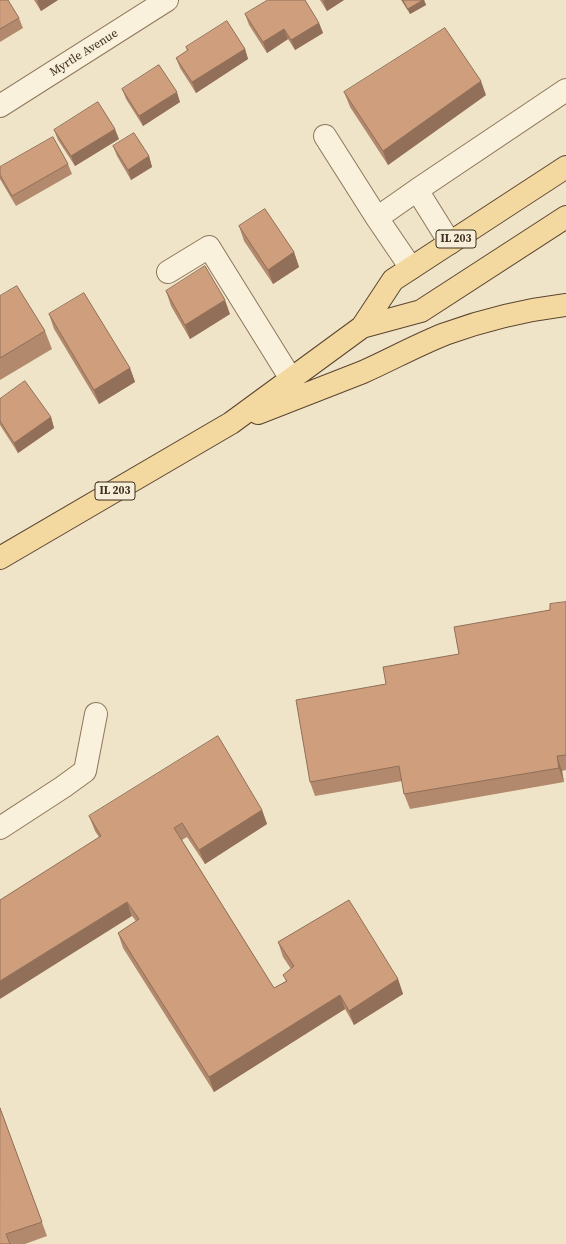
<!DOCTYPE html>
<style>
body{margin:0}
canvas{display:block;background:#f0e4c8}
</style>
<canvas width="566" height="1244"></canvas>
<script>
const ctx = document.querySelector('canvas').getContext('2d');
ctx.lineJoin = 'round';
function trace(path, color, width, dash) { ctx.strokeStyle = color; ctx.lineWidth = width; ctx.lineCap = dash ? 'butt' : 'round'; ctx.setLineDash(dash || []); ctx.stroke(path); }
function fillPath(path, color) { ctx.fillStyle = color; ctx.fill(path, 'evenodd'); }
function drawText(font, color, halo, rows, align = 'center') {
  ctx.font = font + ' "Source Serif 4",serif'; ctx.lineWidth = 3; ctx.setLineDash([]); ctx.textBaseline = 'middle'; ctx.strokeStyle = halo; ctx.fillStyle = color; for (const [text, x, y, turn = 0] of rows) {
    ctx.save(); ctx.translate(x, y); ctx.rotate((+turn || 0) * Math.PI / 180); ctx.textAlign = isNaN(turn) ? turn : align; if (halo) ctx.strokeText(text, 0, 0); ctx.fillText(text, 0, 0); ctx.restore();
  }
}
const minor = new Path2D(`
 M 0,106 L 167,0
 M 325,136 L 377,218
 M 450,243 L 417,190 L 566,90
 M 411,268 L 377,218 L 417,190
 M 168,272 L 209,247 L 291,379
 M 0,828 L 63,787 L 85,771 L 96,714`);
const major = new Path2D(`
 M 362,327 L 421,311 L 566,217
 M 258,413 C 293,399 328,386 363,372 C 390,360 417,345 445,334 C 484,320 525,310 566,305
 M 0,558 L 231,423 L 362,327 L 393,280 L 566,167`);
trace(minor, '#8d765c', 24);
trace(major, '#5b4430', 24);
trace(minor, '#faf1dc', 22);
trace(major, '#f3d9a0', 22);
fillPath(new Path2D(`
 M 0,0 L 19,18 L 23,28 L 0,42 Z
 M 34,0 L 58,0 L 41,11 Z
 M 320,0 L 344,0 L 327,11 Z
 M 401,0 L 424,0 L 426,5 L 410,14 Z
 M 245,14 L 319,23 L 323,33 L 295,50 L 288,39 L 267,53 L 249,25 Z
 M 186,47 L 245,49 L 248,59 L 196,93 L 180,68 L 176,58 L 187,51 Z
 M 122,89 L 180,102 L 143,126 L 126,99 Z
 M 344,92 L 486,95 L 388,165 L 350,107 Z
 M 54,130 L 119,139 L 75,166 L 58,140 Z
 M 113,146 L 149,156 L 152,167 L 131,180 L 117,156 Z
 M 68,164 L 72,174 L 16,206 L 0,179 L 0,167 Z
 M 239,226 L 294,252 L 299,267 L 273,284 L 244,241 Z
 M 166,291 L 230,314 L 190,339 L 171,306 Z
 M 0,296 L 45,331 L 52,349 L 0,380 Z
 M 49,314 L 130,368 L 135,382 L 99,404 L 54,329 Z
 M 0,399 L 51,417 L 54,428 L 18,453 L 0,425 Z
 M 566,602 L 566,770 L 562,771 L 564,782 L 410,809 L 404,794 L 402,781 L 315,796 L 310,782 L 386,684 L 459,654 L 550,610 Z
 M 262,810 L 267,824 L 205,864 L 187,837 L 182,840 L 274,988 L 286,981 L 283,975 L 291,969 L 283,957 L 278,942 L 398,979 L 403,994 L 354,1025 L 345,1009 L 214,1092 L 123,948 L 118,933 L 136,921 L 132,916 L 99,837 L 95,831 L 89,816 Z
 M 0,1108 L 47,1236 L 25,1244 L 0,1244 Z`), '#b2896c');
fillPath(new Path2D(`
 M 38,0 L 58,0 L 41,11 L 37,1 Z
 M 324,0 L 344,0 L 327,11 L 323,1 Z
 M 423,0 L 424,0 L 426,5 L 410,14 L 408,9 Z
 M 319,23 L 323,33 L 295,50 L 291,40 Z
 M 284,29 L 288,39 L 267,53 L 263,42 Z
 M 245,49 L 248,59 L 196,93 L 192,82 Z
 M 481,81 L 486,95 L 388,165 L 383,151 Z
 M 177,92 L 180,102 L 143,126 L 139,116 Z
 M 115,129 L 119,139 L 75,166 L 71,156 Z
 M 149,156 L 152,167 L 131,180 L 128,170 Z
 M 294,252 L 299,267 L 273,284 L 268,270 Z
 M 225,300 L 230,314 L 190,339 L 185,325 Z
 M 130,368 L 135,382 L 99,404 L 94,390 Z
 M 51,417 L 54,428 L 18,453 L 14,443 Z
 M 557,756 L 562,771 L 564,782 L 559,768 Z
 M 262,810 L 267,824 L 205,864 L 199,850 Z
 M 127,902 L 132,916 L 0,999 L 0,981 Z
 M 398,979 L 403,994 L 354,1025 L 349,1011 Z
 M 340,995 L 345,1009 L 214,1092 L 209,1077 Z`), '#916f58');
const building = new Path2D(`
 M 0,0 L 8,0 L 19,18 L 0,29 Z
 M 268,0 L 305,0 L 319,23 L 291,40 L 284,29 L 263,42 L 245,14 Z
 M 403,0 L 423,0 L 408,9 Z
 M 227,21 L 245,49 L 192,82 L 176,58 L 188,50 L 186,47 Z
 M 445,28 L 481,81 L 383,151 L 344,92 Z
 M 159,65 L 177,92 L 139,116 L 122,89 Z
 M 98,102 L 115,129 L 71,156 L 54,130 Z
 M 134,133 L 149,156 L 128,170 L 113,146 Z
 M 53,137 L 68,164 L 12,196 L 0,175 L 0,167 Z
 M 265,209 L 294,252 L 268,270 L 239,226 Z
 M 205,266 L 225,300 L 185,325 L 166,291 Z
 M 17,286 L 45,331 L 0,358 L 0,296 Z
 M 84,293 L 130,368 L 94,390 L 49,314 Z
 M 25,381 L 51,417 L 14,443 L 0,421 L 0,399 Z
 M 566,602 L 566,755 L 557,756 L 559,768 L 404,794 L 399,766 L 310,782 L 296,700 L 386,684 L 383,667 L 459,654 L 454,627 L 550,610 L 550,604 Z
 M 218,736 L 262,810 L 199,850 L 182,823 L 174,828 L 274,988 L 287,981 L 283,975 L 294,966 L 278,942 L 349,900 L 398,979 L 349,1011 L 340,995 L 209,1077 L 118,933 L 139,919 L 127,902 L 0,981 L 0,900 L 101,836 L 89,816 Z
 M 0,1108 L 42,1222 L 6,1234 L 10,1244 L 0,1244 Z`);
fillPath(building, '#cf9f7d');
trace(building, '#916f58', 1);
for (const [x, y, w] of [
 [456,239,40],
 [115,491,40]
]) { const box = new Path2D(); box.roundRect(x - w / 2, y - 9, w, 18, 3); ctx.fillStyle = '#f7eed8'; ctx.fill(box); trace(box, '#3d2e20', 1); }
drawText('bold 11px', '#3d2e20', null, [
 ["IL 203",456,239],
 ["IL 203",115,491]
]);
drawText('12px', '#3d2e20', '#f7eed8', [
 ["Myrtle Avenue",84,53,-32]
]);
</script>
